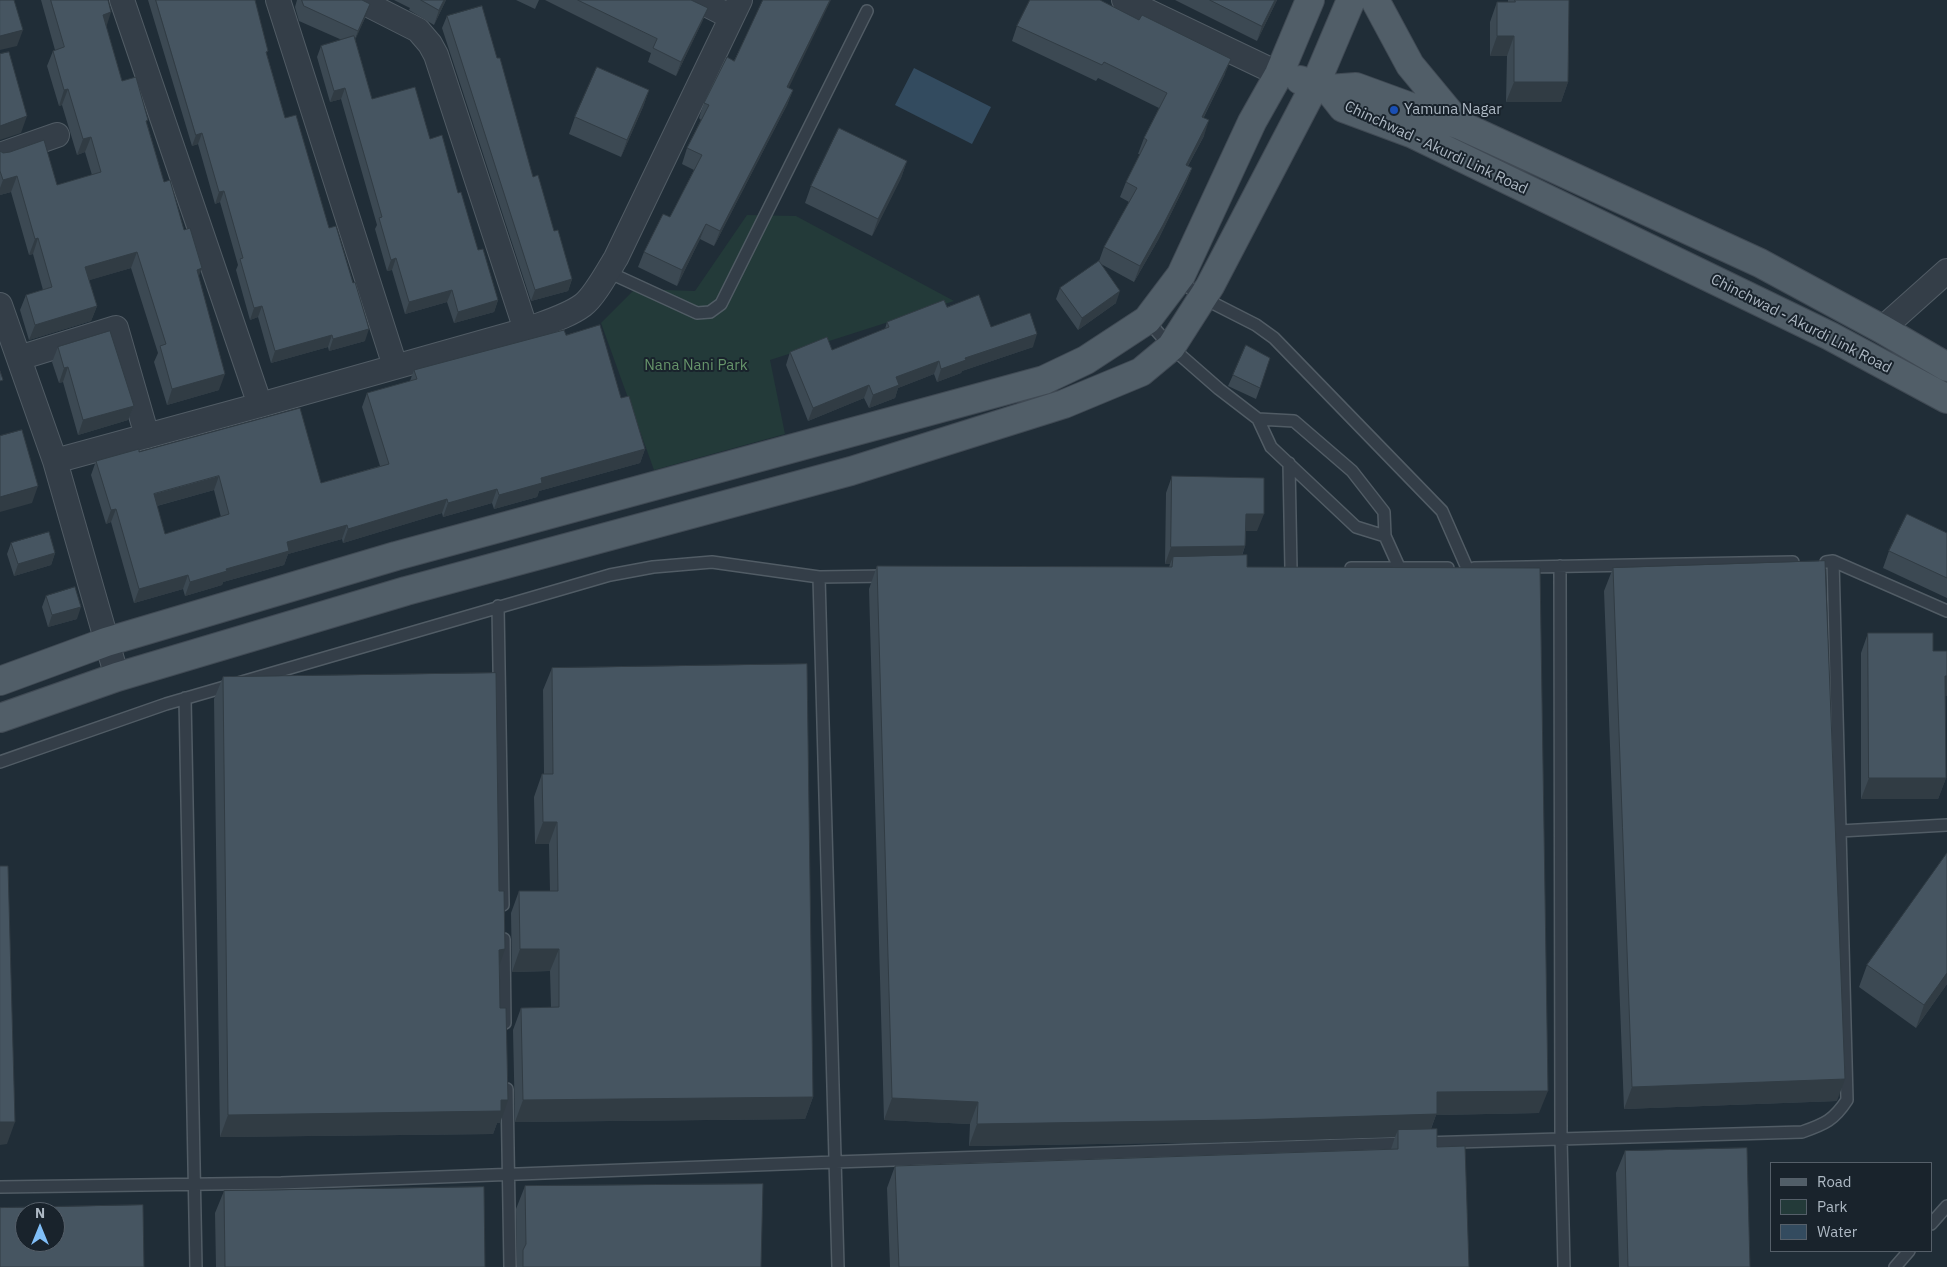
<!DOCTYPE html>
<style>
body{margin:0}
#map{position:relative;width:1947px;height:1267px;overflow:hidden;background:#202d37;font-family:"IBM Plex Sans",sans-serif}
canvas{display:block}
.legend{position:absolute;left:1770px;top:1162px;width:162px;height:90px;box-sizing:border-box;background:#19232c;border:1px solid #555f69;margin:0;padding:6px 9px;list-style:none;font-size:15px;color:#aeb9c4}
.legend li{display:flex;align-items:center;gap:10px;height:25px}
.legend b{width:25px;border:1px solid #555f69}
.north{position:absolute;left:15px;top:1202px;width:50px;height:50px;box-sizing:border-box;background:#19232c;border:1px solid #555f69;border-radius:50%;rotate:0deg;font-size:14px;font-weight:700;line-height:20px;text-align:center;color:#aeb9c4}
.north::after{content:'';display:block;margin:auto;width:18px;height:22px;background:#80bef7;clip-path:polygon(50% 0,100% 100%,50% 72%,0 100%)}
</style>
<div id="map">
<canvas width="1947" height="1267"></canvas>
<ul class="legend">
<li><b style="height:6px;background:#515e68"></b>Road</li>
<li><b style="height:14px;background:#233a39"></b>Park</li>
<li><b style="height:14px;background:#334b5f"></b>Water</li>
</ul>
<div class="north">N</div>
</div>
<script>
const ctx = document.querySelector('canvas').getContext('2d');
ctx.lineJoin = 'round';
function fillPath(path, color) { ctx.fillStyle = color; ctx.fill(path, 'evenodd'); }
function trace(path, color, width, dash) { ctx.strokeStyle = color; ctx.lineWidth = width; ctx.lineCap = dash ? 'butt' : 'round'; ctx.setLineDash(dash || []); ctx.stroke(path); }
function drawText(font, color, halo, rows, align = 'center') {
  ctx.font = font + ' "IBM Plex Sans",sans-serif'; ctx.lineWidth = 4; ctx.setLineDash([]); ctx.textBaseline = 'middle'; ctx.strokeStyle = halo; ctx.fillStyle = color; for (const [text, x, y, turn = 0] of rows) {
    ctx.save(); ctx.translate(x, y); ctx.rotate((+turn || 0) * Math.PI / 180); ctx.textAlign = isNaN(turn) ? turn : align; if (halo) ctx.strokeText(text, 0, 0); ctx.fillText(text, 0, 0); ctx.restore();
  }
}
fillPath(new Path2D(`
 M 747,215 L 796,216 L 954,301 L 770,360 L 785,434 L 654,470 L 601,323 L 635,289 L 695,291 Z`), '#233a39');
fillPath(new Path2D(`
 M 914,68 L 991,107 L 972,144 L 895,105 Z`), '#334b5f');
const lane = new Path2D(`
 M 608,272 L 697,313 L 710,312 L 721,304 L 867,11
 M 1178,279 L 1203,298 L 1256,325 L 1274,338 L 1442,511 L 1467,568
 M 1147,320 L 1171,347 L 1219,389 L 1258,419 L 1271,447 L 1356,527 L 1385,536 L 1399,567
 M 1258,419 L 1294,421 L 1352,471 L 1384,512 L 1385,536
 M 1289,463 L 1291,569
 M 1826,562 L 1833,561 L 1947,611
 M 1560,566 L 1561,1138 L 1564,1267
 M 1351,568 L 1448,568
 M 1474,568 L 1793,562
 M 819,577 L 838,1267
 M 498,606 L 503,905
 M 185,698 L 196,1267
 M 0,762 L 166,704 L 610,575 L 653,567 L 712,562 L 819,577 L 888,576
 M 1840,831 L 1947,825
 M 504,939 L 505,1023
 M 507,1089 L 510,1267
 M 1422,1143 L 1802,1132 C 1825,1124 1834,1120 1847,1100 L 1833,561
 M 0,1187 L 281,1183 L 835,1162 L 1406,1143
 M 1931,1224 L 1947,1206
 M 1895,1267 L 1909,1251`);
const street = new Path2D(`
 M 122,0 L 260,405
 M 278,0 L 395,366
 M 359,0 L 418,30 L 430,44 L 436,55 L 526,330
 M 698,0 L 731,17
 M 1124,0 L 1279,74
 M 0,155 L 57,135
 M 0,305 L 55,461 L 117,677
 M 1882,329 L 1947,271
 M 19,358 L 116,328 L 147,436
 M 55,461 L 260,405 L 526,330 C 544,323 567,317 583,305 C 594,297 608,271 616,258 L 740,0`);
const primary = new Path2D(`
 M 1375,0 L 1410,65 L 1458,123
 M 1300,80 L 1328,89 L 1356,87 L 1460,125 L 1760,263 L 1882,329 L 1947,367
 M 1328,89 L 1343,108 L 1413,134 L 1830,336 L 1947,399
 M 0,681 L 106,642 L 396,556 L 1044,380 L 1086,360 L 1147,320 L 1181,275 L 1252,122 L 1279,74 L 1310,0
 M 0,718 L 117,677 L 406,591 L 851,471 L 1064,404 L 1141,372 L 1171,347 L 1210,286 L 1315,85 L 1351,0`);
trace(lane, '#515c65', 14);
trace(street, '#515c65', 26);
trace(primary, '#404a54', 30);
trace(lane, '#343e48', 11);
trace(street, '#343e48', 24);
trace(primary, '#515e68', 28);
fillPath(new Path2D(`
 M 41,0 L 108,0 L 106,26 L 122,81 L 147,124 L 164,182 L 184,230 L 199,277 L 219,390 L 167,405 L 154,362 L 158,353 L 131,268 L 89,280 L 97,306 L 91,321 L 29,340 L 20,310 L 26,295 L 43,290 L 33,254 L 29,255 L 11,192 L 0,195 L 0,151 L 57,185 L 92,175 L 85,152 L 77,155 L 62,105 L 59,106 L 47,66 L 53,51 L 55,50 Z
 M 148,0 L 255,0 L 267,55 L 285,118 L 329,228 L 365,341 L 329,351 L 328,347 L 271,363 L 258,317 L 250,320 L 236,270 L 238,265 L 220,202 L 215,204 L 198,144 L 192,146 Z
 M 297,0 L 362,0 L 365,18 L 355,39 L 372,99 L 430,139 L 458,193 L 478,250 L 498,300 L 494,312 L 454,323 L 447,302 L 405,314 L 392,270 L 387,271 L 375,229 L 377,225 L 341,99 L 330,102 L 317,57 L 321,46 L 342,40 L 299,21 L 295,7 Z
 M 394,0 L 446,0 L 434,25 L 409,10 L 410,8 Z
 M 516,0 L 539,0 L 535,9 Z
 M 545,0 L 691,0 L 708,8 L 702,22 L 676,76 L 648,62 L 651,53 Z
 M 1175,0 L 1277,0 L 1257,41 Z
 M 1508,0 L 1569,0 L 1568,82 L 1561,102 L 1506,102 L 1507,56 L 1490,56 L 1490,22 L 1497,2 L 1508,2 Z
 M 447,16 L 497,58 L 533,177 L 572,279 L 568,291 L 531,301 L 442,28 Z
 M 1017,26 L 1225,74 L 1204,117 L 1204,136 L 1188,166 L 1192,168 L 1186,183 L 1158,240 L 1134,282 L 1101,264 L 1116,303 L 1078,330 L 1056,299 L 1060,288 L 1099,261 L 1104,247 L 1129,202 L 1120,197 L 1126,182 L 1140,154 L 1138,154 L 1144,138 L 1159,108 L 1098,78 L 1096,81 L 1012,41 Z
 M 789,88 L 793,90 L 787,105 L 714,246 L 700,239 L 677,286 L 638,267 L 644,252 L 670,217 L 694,170 L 682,164 L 687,148 L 701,120 L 699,118 L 704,103 Z
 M 649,90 L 643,107 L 621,157 L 569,134 L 575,117 Z
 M 907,161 L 901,178 L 872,236 L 805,203 L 811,186 Z
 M 947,307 L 1033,347 L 962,371 L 961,373 L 937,382 L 934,374 L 898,388 L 895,398 L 869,408 L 864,398 L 808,421 L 786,365 L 790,352 L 832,350 L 885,329 L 887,322 Z
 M 566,335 L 621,398 L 645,449 L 640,463 L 539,491 L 537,497 L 494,509 L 492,503 L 443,517 L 442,513 L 343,543 L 342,539 L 288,554 L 284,565 L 223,582 L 222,585 L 185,596 L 183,589 L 134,603 L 111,522 L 106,524 L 91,475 L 96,461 L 139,452 L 321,483 L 380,466 L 362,407 L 367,393 L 410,381 L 414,370 ZM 214,490 L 221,517 L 165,534 L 157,506 Z
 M 58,347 L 134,406 L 128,420 L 78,435 L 63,382 L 59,383 L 52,362 Z
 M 1233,375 L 1260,388 L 1256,399 L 1228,386 Z
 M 1172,476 L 1257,531 L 1246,531 L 1245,546 L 1242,556 L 1247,567 L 1539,1113 L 1436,1115 L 1431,1129 L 1469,1267 L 890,1267 L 887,1188 L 895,1166 L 1391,1149 L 1395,1137 L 1231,1142 L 969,1146 L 970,1124 L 884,1120 L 869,589 L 877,566 L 1169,567 L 1170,564 L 1165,564 L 1166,493 Z
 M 1947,533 L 1947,598 L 1883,568 L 1889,551 Z
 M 11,543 L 55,553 L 51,565 L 14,576 L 7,554 Z
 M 1613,568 L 1837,1101 L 1624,1109 L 1604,591 Z
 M 46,596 L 77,619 L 48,627 L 42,607 Z
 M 1868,633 L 1933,651 L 1947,696 L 1945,696 L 1946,778 L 1938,799 L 1861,799 L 1861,653 Z
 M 552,668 L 813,1097 L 805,1119 L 515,1122 L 513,1030 L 521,1008 L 551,1008 L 550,971 L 512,972 L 511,913 L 519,891 L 550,891 L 549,844 L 535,844 L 534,797 L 542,774 L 544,774 L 543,690 Z
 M 223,677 L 500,965 L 500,1123 L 497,1123 L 493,1134 L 220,1137 L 214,699 Z
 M 1867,965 L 1947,984 L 1916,1028 L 1859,987 Z
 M 1625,1151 L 1750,1267 L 1619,1267 L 1616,1173 Z
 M 525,1186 L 761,1267 L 517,1267 L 517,1265 L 516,1209 Z
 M 224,1191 L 485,1267 L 216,1267 L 215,1213 Z`), '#3c4953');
fillPath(new Path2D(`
 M 444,0 L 446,0 L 434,25 L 439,10 Z
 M 830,0 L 831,0 L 782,102 L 787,87 Z
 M 1275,0 L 1277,0 L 1257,41 L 1262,26 Z
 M 370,4 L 365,18 L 353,45 L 358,31 Z
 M 708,8 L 702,22 L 676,76 L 681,62 Z
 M 111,12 L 106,28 L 103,15 Z
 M 23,30 L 17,46 L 0,50 L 0,36 Z
 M 1497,36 L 1514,36 L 1507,56 L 1490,56 Z
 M 1231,59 L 1225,74 L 1196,132 L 1202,117 Z
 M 1514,82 L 1568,82 L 1561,102 L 1506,102 Z
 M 345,88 L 341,99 L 330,102 L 334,91 Z
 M 68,89 L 62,105 L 59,106 L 64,90 Z
 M 649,90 L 643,107 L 621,157 L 627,140 Z
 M 793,90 L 787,105 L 714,246 L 720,231 Z
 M 27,116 L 21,133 L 0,140 L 0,126 Z
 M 1209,120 L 1204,136 L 1180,180 L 1186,165 Z
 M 202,133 L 198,144 L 192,146 L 196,135 Z
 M 91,137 L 85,152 L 77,155 L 83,139 Z
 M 907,161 L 901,178 L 872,236 L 878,219 Z
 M 1192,168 L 1186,183 L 1158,240 L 1134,282 L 1140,266 Z
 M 17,176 L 11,192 L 0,195 L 0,188 L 3,180 Z
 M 224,191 L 220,202 L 215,204 L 219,192 Z
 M 706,224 L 700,239 L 677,286 L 682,270 Z
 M 38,238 L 33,254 L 29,255 L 35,239 Z
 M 137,252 L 131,268 L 80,283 L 85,267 Z
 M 396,258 L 392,270 L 387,271 L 391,260 Z
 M 202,268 L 196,284 L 197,270 Z
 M 572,279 L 568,291 L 531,301 L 535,290 Z
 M 452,290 L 447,302 L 405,314 L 409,302 Z
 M 1120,291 L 1116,303 L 1078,330 L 1082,318 Z
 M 498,300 L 494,312 L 454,323 L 458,312 Z
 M 97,306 L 91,321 L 29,340 L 35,325 Z
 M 262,306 L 258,317 L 250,320 L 254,308 Z
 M 369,329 L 365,341 L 329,351 L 333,339 Z
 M 1037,334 L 1033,347 L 962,371 L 961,373 L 937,382 L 941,369 L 965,358 Z
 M 332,335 L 328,347 L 271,363 L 275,351 Z
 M 939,361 L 934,374 L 898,388 L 895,398 L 869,408 L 873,395 L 896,377 Z
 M 68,367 L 63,382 L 59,383 L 64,368 Z
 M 225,374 L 219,390 L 167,405 L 172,389 Z
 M 869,385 L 864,398 L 808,421 L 813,408 Z
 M 134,406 L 128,420 L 78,435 L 83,420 Z
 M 645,449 L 640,463 L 539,491 L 537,497 L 494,509 L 499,495 L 541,478 Z
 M 219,476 L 214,490 L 149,508 L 154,494 Z
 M 38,486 L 32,503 L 0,512 L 0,497 Z
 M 497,489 L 492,503 L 443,517 L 448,503 Z
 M 447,499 L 442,513 L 343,543 L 348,529 Z
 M 116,509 L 111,522 L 106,524 L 111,510 Z
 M 1246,514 L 1264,514 L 1257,531 L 1240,531 Z
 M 347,525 L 342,539 L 288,554 L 284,565 L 223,582 L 222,585 L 185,596 L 190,582 L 226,569 L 287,542 Z
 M 1245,546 L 1239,563 L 1173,557 L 1170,564 L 1165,564 L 1171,547 Z
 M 55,553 L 51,565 L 14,576 L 18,564 Z
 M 188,575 L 183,589 L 134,603 L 139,589 Z
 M 81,607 L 77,619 L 48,627 L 52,615 Z
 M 1945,676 L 1947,676 L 1947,696 L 1938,696 Z
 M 1869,778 L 1946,778 L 1938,799 L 1861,799 Z
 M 543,822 L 557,822 L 549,844 L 535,844 Z
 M 505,949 L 497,972 L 499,950 Z
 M 520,949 L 559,949 L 550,971 L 512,972 Z
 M 1947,973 L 1947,984 L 1916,1028 L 1924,1005 Z
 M 1845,1079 L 1837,1101 L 1624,1109 L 1632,1087 Z
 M 1548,1091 L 1539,1113 L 1436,1115 L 1428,1136 L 1398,1130 L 1395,1137 L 1231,1142 L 969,1146 L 977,1124 L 1437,1092 Z
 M 813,1097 L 805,1119 L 515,1122 L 523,1100 Z
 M 892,1098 L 978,1102 L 970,1124 L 884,1120 Z
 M 508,1100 L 500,1123 L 497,1123 L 493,1134 L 220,1137 L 228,1115 Z
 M 0,1122 L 15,1122 L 7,1144 L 0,1145 Z`), '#313c44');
const building = new Path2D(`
 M 0,0 L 14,0 L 23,30 L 0,36 Z
 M 51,0 L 108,0 L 111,12 L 103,15 L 122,81 L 136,77 L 148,120 L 146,121 L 164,182 L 170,180 L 184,230 L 190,228 L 202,268 L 197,270 L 225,374 L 172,389 L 160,346 L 166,344 L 137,252 L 85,267 L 97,306 L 35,325 L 26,295 L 52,287 L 38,238 L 35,239 L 17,176 L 3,180 L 0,171 L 0,151 L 3,153 L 10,152 L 44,140 L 57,185 L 101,172 L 91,137 L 83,139 L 68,89 L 64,90 L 53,51 L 64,47 Z
 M 156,0 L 255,0 L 268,51 L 266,52 L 285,118 L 296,115 L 329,228 L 336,226 L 353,283 L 355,282 L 369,329 L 333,339 L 332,335 L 275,351 L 262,306 L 254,308 L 240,259 L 243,258 L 224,191 L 219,192 L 202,133 L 196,135 Z
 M 302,0 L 362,0 L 370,4 L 358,31 L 304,6 Z
 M 421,0 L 444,0 L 439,10 Z
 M 578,0 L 691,0 L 708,8 L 681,62 L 653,48 L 657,39 Z
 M 763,0 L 830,0 L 787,87 L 793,90 L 720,231 L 706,224 L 682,270 L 644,252 L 663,214 L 670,217 L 702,155 L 687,148 L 709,105 L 704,103 L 727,57 L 734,61 Z
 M 1030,0 L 1100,0 L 1139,20 L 1142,15 L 1231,59 L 1202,117 L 1209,120 L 1186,165 L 1192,168 L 1163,225 L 1140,266 L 1104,247 L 1137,188 L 1126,182 L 1147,140 L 1144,138 L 1167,93 L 1104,62 L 1102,65 L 1017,26 Z
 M 1210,0 L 1275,0 L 1262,26 Z
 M 1515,0 L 1569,0 L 1568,82 L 1514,82 L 1514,36 L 1497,36 L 1497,2 L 1515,2 Z
 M 482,6 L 497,58 L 500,58 L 533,177 L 538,175 L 554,231 L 558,230 L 572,279 L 535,290 L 447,16 Z
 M 354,36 L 372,99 L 415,87 L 430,139 L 442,135 L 458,193 L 461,192 L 478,250 L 483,249 L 498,300 L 458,312 L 452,290 L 409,302 L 396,258 L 391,260 L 379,218 L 382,217 L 345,88 L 334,91 L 321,46 Z
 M 9,52 L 27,116 L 0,126 L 0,54 Z
 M 597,67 L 649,90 L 627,140 L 575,117 Z
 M 839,128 L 907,161 L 878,219 L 811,186 Z
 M 1099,261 L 1120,291 L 1082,318 L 1060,288 Z
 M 979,295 L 991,327 L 1030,313 L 1037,334 L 965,358 L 966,360 L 941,369 L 939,361 L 896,377 L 899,385 L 873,395 L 869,385 L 813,408 L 790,352 L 827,337 L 832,350 L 889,327 L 887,322 L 944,300 L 947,307 Z
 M 600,325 L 621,398 L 629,396 L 645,449 L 541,478 L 542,483 L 499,495 L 497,489 L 448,503 L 447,499 L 348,529 L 347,525 L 287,542 L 289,551 L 226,569 L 227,571 L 190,582 L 188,575 L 139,589 L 116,509 L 111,510 L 96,461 L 139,449 L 139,452 L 300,408 L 321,483 L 389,464 L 367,393 L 417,379 L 414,370 L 564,330 L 566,335 ZM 219,476 L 229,514 L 165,534 L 154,494 Z
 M 110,331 L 134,406 L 83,420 L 68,367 L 64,368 L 58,347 Z
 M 1246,345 L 1270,358 L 1260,388 L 1233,375 Z
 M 0,371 L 3,380 L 0,381 Z
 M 22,430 L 38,486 L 0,497 L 0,436 Z
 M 1172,476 L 1264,478 L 1264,514 L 1246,514 L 1245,546 L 1171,547 Z
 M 1907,514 L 1947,533 L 1947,578 L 1889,551 Z
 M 49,532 L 55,553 L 18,564 L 11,543 Z
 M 1247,555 L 1247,567 L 1540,568 L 1548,1091 L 1437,1092 L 1437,1114 L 1239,1120 L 977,1124 L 978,1102 L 892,1098 L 877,566 L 1172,567 L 1173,557 Z
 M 1825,561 L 1845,1079 L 1632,1087 L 1613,568 Z
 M 75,587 L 81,607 L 52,615 L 46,596 Z
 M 1868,633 L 1933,633 L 1933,651 L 1947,651 L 1947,676 L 1945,676 L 1946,778 L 1869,778 Z
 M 807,664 L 813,1097 L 523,1100 L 521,1008 L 559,1007 L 559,949 L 520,949 L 519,891 L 558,891 L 557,822 L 543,822 L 542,774 L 553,774 L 552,668 Z
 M 496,673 L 499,891 L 504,891 L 505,949 L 499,950 L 500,1008 L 506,1008 L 508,1100 L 501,1100 L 501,1111 L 228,1115 L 223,677 Z
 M 1947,853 L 1947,973 L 1924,1005 L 1867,965 Z
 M 0,866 L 8,866 L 15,1122 L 0,1122 Z
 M 1437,1129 L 1437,1147 L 1465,1146 L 1469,1267 L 899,1267 L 895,1166 L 1398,1149 L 1398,1130 Z
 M 1747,1148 L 1750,1267 L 1628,1267 L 1625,1151 Z
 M 763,1184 L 761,1267 L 523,1267 L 523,1250 L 526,1244 L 525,1186 Z
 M 484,1187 L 485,1267 L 225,1267 L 224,1191 Z
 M 143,1205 L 144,1267 L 0,1267 L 0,1208 ZM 25,1212 L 55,1212 L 55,1242 L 25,1242 Z`);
fillPath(building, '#465561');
trace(building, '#313c44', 1);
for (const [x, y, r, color] of [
 [1394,110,5,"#1a4fb4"]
]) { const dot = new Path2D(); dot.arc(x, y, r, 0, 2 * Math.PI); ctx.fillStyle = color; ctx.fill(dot); trace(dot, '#19232c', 2); }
drawText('15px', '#aeb9c4', '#19232c', [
 ["Yamuna Nagar",1404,110]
], 'left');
drawText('15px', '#aeb9c4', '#19232c', [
 ["Chinchwad - Akurdi Link Road",1436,148,25],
 ["Chinchwad - Akurdi Link Road",1801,324,27]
]);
drawText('15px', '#66946a', '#19232c', [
 ["Nana Nani Park",696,366]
]);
</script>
